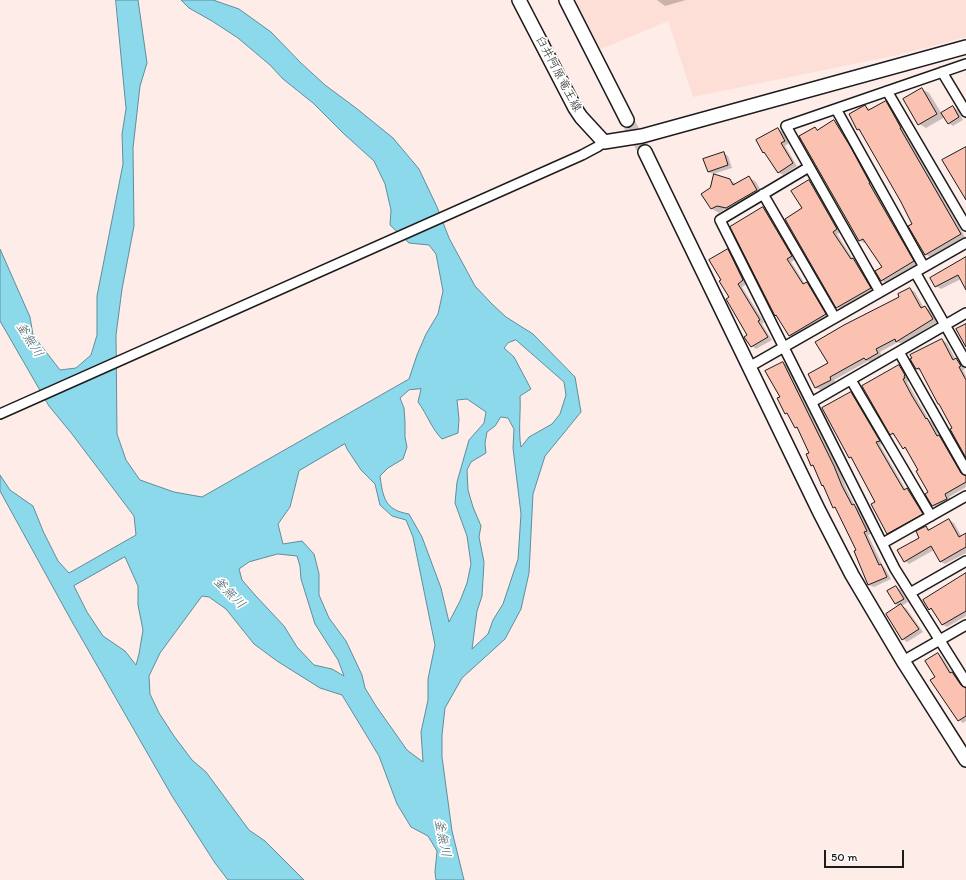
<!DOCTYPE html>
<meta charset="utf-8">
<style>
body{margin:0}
#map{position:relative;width:966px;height:880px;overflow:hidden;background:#feece8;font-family:Itim,sans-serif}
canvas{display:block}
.scale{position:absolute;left:824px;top:850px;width:80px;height:18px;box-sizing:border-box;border:2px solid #1c1c1c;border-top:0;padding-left:5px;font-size:12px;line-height:14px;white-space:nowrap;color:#1c1c1c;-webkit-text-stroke:3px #fff;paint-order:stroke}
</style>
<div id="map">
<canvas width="966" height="880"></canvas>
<div class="scale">50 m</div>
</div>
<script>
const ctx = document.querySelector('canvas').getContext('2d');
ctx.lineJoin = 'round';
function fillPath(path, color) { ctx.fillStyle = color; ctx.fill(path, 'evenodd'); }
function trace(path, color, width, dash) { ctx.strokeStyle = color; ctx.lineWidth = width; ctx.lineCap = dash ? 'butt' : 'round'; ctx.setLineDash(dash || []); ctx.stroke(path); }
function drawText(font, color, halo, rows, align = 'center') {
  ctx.font = font + ' Itim,"Klee One",sans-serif'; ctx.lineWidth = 3.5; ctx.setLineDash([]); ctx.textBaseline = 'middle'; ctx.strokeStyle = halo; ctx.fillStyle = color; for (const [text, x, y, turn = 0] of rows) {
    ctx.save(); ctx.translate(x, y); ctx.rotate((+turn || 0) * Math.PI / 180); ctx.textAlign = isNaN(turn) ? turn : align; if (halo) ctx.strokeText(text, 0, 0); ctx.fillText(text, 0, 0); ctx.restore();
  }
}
fillPath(new Path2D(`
 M 575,0 L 966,0 L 966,37 L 902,54 L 693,97 L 668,21 L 599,50 Z`), '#fddfd8');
const water = new Path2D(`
 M 116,0 L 138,0 L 147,63 L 140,86 L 133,148 L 134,226 L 122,289 L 116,335 L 117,434 L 126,460 L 140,480 L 174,492 L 202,497 L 409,379 L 417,355 L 426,334 L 438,314 L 443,291 L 436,254 L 429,245 L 409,243 L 390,225 L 391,210 L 385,184 L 374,161 L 343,133 L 313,103 L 283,79 L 270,65 L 238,38 L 212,21 L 189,8 L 181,0 L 213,0 L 239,9 L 271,32 L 301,63 L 325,85 L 356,108 L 393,138 L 419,169 L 437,207 L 449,238 L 475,286 L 492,304 L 506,317 L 533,334 L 575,377 L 581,412 L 545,456 L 533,494 L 529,573 L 521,609 L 505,639 L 462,678 L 445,708 L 442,735 L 442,757 L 452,831 L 464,880 L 436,880 L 435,872 L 437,851 L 428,836 L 411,827 L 397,804 L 379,756 L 342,695 L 320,688 L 277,661 L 254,644 L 226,609 L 209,597 L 202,596 L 160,653 L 149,676 L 150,694 L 159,713 L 174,736 L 192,760 L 206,772 L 249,830 L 265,841 L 304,880 L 228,880 L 215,863 L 172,796 L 71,620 L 0,491 L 0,475 L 10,490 L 33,506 L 43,531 L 58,561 L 69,573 L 136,535 L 134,516 L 72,434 L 49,406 L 0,321 L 0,249 L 30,317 L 33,335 L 60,370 L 76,368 L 91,355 L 97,335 L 97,296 L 123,164 L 122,134 L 126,109 ZM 516,340 L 564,382 L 566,395 L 560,414 L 552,424 L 529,437 L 521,447 C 518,430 521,413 520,396 L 531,389 L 514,357 L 504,348 L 508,343 ZM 421,389 L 418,402 C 427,414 431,428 442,439 L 458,433 L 459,419 L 457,400 L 467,399 L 486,412 L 484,423 L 469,440 L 457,482 L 455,503 L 467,536 L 471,564 L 467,583 L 460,601 L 449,622 L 441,588 L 422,537 L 409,514 C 385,510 383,498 380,476 L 388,468 L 403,459 L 407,447 L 405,437 L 405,422 L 404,408 L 400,398 L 409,390 ZM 501,417 L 508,418 L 514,429 L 513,448 L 521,514 L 518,559 L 503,604 L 493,620 L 488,634 L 472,649 L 477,611 L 482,596 L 484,562 L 479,537 L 481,526 L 473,507 L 468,490 L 467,470 L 471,462 L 486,453 L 485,443 L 487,432 L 495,426 ZM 345,444 L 347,449 L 361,470 L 375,484 L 380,505 L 392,516 L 406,520 L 413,537 L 435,645 L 428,679 L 428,700 L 421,732 L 423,762 L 407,750 L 376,706 L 365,688 L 362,675 L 346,641 L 329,618 L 319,595 L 319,574 L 314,554 L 302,541 L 283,544 L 278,524 L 290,507 L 299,471 ZM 278,554 L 297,556 L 300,566 L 301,579 L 315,624 L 338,660 L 344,676 L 332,669 L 314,665 L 297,647 L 284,626 L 255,595 L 242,580 L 239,569 L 249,562 ZM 125,557 L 138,586 L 138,605 L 143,630 L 139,654 L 136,665 L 125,651 L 103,636 L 87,612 L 74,586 Z`);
fillPath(water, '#8cd9ec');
trace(water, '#5f8d99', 1);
fillPath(new Path2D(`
 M 657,0 L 686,0 L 665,6 Z
 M 922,89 L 929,93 L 942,114 L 953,107 L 958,110 L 963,120 L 953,126 L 948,123 L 945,117 L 926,128 L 919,124 Z
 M 886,102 L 890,105 L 905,130 L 904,131 L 965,237 L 930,257 L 925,254 L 914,224 L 862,132 L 858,130 L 865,107 L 870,109 Z
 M 834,121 L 838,124 L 854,150 L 874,185 L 873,186 L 918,264 L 886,283 L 882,281 L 883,268 L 866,242 L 864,243 L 859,240 L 815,128 L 818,130 Z
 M 778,129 L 783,132 L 789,143 L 785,146 L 797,166 L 783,175 L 778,172 L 767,154 L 764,152 Z
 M 723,153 L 728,156 L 732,168 L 713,174 L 708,172 Z
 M 749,177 L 756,182 L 763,194 L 734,212 L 725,209 L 719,213 L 712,209 L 711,188 L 729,180 L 737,184 Z
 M 809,181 L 814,183 L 841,232 L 837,234 L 853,259 L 857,261 L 853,261 L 857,264 L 857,261 L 858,262 L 875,290 L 842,310 L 837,307 L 803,209 L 793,191 Z
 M 763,208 L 767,211 L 796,259 L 791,262 L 805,284 L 807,283 L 812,286 L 830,317 L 794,338 L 789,335 L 778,316 L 775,315 Z
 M 728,250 L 732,253 L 748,283 L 742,287 L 764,322 L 762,324 L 772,340 L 756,349 L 752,346 L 748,336 L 722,280 Z
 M 966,259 L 966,288 L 961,279 L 941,289 L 936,286 Z
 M 910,289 L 915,292 L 924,308 L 925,307 L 930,310 L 937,322 L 902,344 L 898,342 L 880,352 L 882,356 L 871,362 L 868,361 L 834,380 L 835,382 L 821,390 L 816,388 L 809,374 L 829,363 Z
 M 942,340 L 947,343 L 956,360 L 961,362 L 965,369 L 963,370 L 966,376 L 966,456 L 954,428 L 940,405 L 938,404 L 921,371 L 916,369 Z
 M 783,363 L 788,365 L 839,469 L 847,490 L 855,506 L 858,508 L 871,534 L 868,535 L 883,566 L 885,568 L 891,579 L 874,587 L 869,585 L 855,552 L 857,551 L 837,509 L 834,507 L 824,486 L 822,485 L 815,467 L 812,465 L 811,453 L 799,429 L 795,427 L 790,415 L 786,413 L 781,398 Z
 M 899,366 L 904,369 L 909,378 L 908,378 L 909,380 L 907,382 L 929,420 L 932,422 L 940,437 L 944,439 L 966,477 L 966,487 L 949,497 L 951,501 L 938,508 L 933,506 L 926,494 L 929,493 L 919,471 L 908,451 L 903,448 L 896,437 L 891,434 Z
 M 851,393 L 856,396 L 884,443 L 880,445 L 906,490 L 912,492 L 927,516 L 893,536 L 888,533 L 876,503 L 853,459 L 850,457 Z
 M 949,520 L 954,523 L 962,537 L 966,535 L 966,553 L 945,564 L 941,562 L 934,550 L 909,564 L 905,561 L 921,538 L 926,527 L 931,530 Z
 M 966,574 L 966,616 L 947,627 L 943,625 L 935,612 L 930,609 Z
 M 896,587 L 901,590 L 908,602 L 901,606 L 906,608 L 923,632 L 907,642 L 903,639 L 900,606 L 895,604 Z
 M 938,654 L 942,657 L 952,673 L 957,676 L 963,684 L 959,686 L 966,697 L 966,721 L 963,723 L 959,720 L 936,677 Z`), '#0003');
const building = new Path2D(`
 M 922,88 L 937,114 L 918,125 L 903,99 Z
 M 886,101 L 895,117 L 901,128 L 900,128 L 961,234 L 925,255 L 908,226 L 912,224 L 901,202 L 859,129 L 857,130 L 849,114 L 865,105 L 868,110 Z
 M 953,106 L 959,117 L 948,124 L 941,113 Z
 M 834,120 L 850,146 L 870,183 L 869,183 L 914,261 L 881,281 L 875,271 L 882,267 L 863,239 L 859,241 L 799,136 L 815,127 L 817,130 Z
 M 778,128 L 785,141 L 781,143 L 793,163 L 778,173 L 764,152 L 763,153 L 756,140 Z
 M 966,147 L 966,200 L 942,160 Z
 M 724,152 L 728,165 L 708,172 L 703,159 Z
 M 714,174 L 730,179 L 733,185 L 749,176 L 757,190 L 726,208 L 717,206 L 711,209 L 701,194 L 710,188 Z
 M 809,180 L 837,229 L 833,232 L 851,259 L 853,258 L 871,288 L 836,308 L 785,219 L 802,208 L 791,191 Z
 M 763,207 L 792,256 L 787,259 L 803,284 L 807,282 L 826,314 L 789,336 L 776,315 L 775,316 L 730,227 Z
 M 728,249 L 743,280 L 738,284 L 760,320 L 758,321 L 768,337 L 751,347 L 744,337 L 747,335 L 726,299 L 729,297 L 719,281 L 721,280 L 709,260 Z
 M 966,257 L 966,290 L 958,275 L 935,287 L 930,278 Z
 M 910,288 L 921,308 L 925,306 L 933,319 L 896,342 L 895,339 L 876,349 L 878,353 L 866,360 L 864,358 L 830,377 L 831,380 L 815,388 L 808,374 L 828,363 L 815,342 L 844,325 L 899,297 L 898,294 Z
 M 966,324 L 966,347 L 956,329 Z
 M 942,339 L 953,360 L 956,358 L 961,366 L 959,367 L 966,380 L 966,458 L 950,429 L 952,428 L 939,404 L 938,404 L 919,368 L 916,369 L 910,359 L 912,358 L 910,355 Z
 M 783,362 L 834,466 L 842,486 L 852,505 L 854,504 L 867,531 L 864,532 L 879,565 L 881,564 L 887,577 L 868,585 L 854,551 L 856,550 L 835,507 L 833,508 L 823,485 L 822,486 L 813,465 L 811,466 L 806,454 L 809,453 L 797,427 L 795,428 L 787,413 L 785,414 L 777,398 L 780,397 L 765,371 Z
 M 899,365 L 905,375 L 904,376 L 905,378 L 903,379 L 912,396 L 926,419 L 927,418 L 937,436 L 939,435 L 961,473 L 966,476 L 966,482 L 945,494 L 947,499 L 932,506 L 925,494 L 928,492 L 916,471 L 918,470 L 905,447 L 903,449 L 893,433 L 890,435 L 862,386 Z
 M 851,392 L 880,441 L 876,442 L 891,468 L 904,490 L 907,488 L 923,514 L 887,534 L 871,504 L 875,502 L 851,457 L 849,458 L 822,408 Z
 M 949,519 L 959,537 L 966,533 L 966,547 L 940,562 L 931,546 L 904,562 L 897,550 L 919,538 L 916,531 L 926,526 L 928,530 Z
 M 966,573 L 966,611 L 942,625 L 931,608 L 929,610 L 923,600 Z
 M 896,586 L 904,599 L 895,604 L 887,591 Z
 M 901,604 L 919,629 L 902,640 L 886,614 Z
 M 938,653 L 950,673 L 952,672 L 961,685 L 966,688 L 966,716 L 958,721 L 930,680 L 935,677 L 925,661 Z`);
fillPath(building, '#fbc1b1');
trace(building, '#1c1c1c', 1);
trace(new Path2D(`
 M 627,120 L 645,152`), '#d1c2bf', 13, [13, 6]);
const street = new Path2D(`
 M 942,72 L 966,112
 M 887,91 L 966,226
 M 836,109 L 924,267
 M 809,167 L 720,220 L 895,569 L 966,682
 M 763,194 L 835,318
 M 915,272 L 966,362
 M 880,292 L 786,126 L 966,64
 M 899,352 L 966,470
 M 749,367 L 966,243
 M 851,380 L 931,516
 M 812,402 L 966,313
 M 0,414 L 582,155 L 597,147 L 604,142
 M 883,543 L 966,496
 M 910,593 L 966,561
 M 903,661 L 966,625`);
const secondary = new Path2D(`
 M 519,0 L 575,108 L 581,117 L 604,142 L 642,136 L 966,47
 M 566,0 L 627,120
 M 645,152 L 819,511 L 852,575 L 903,661 L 966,760`);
trace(street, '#1c1c1c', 12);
trace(secondary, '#1c1c1c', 16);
trace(street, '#fff', 9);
trace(secondary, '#fff', 13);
drawText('12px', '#1c1c1c', '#fff', [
 ["臼井阿原竜王線",558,74,62]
]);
drawText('italic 13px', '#435e65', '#fff', [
 ["釜無川",29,340,58],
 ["釜無川",229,593,45],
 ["釜無川",442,838,79]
]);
</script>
